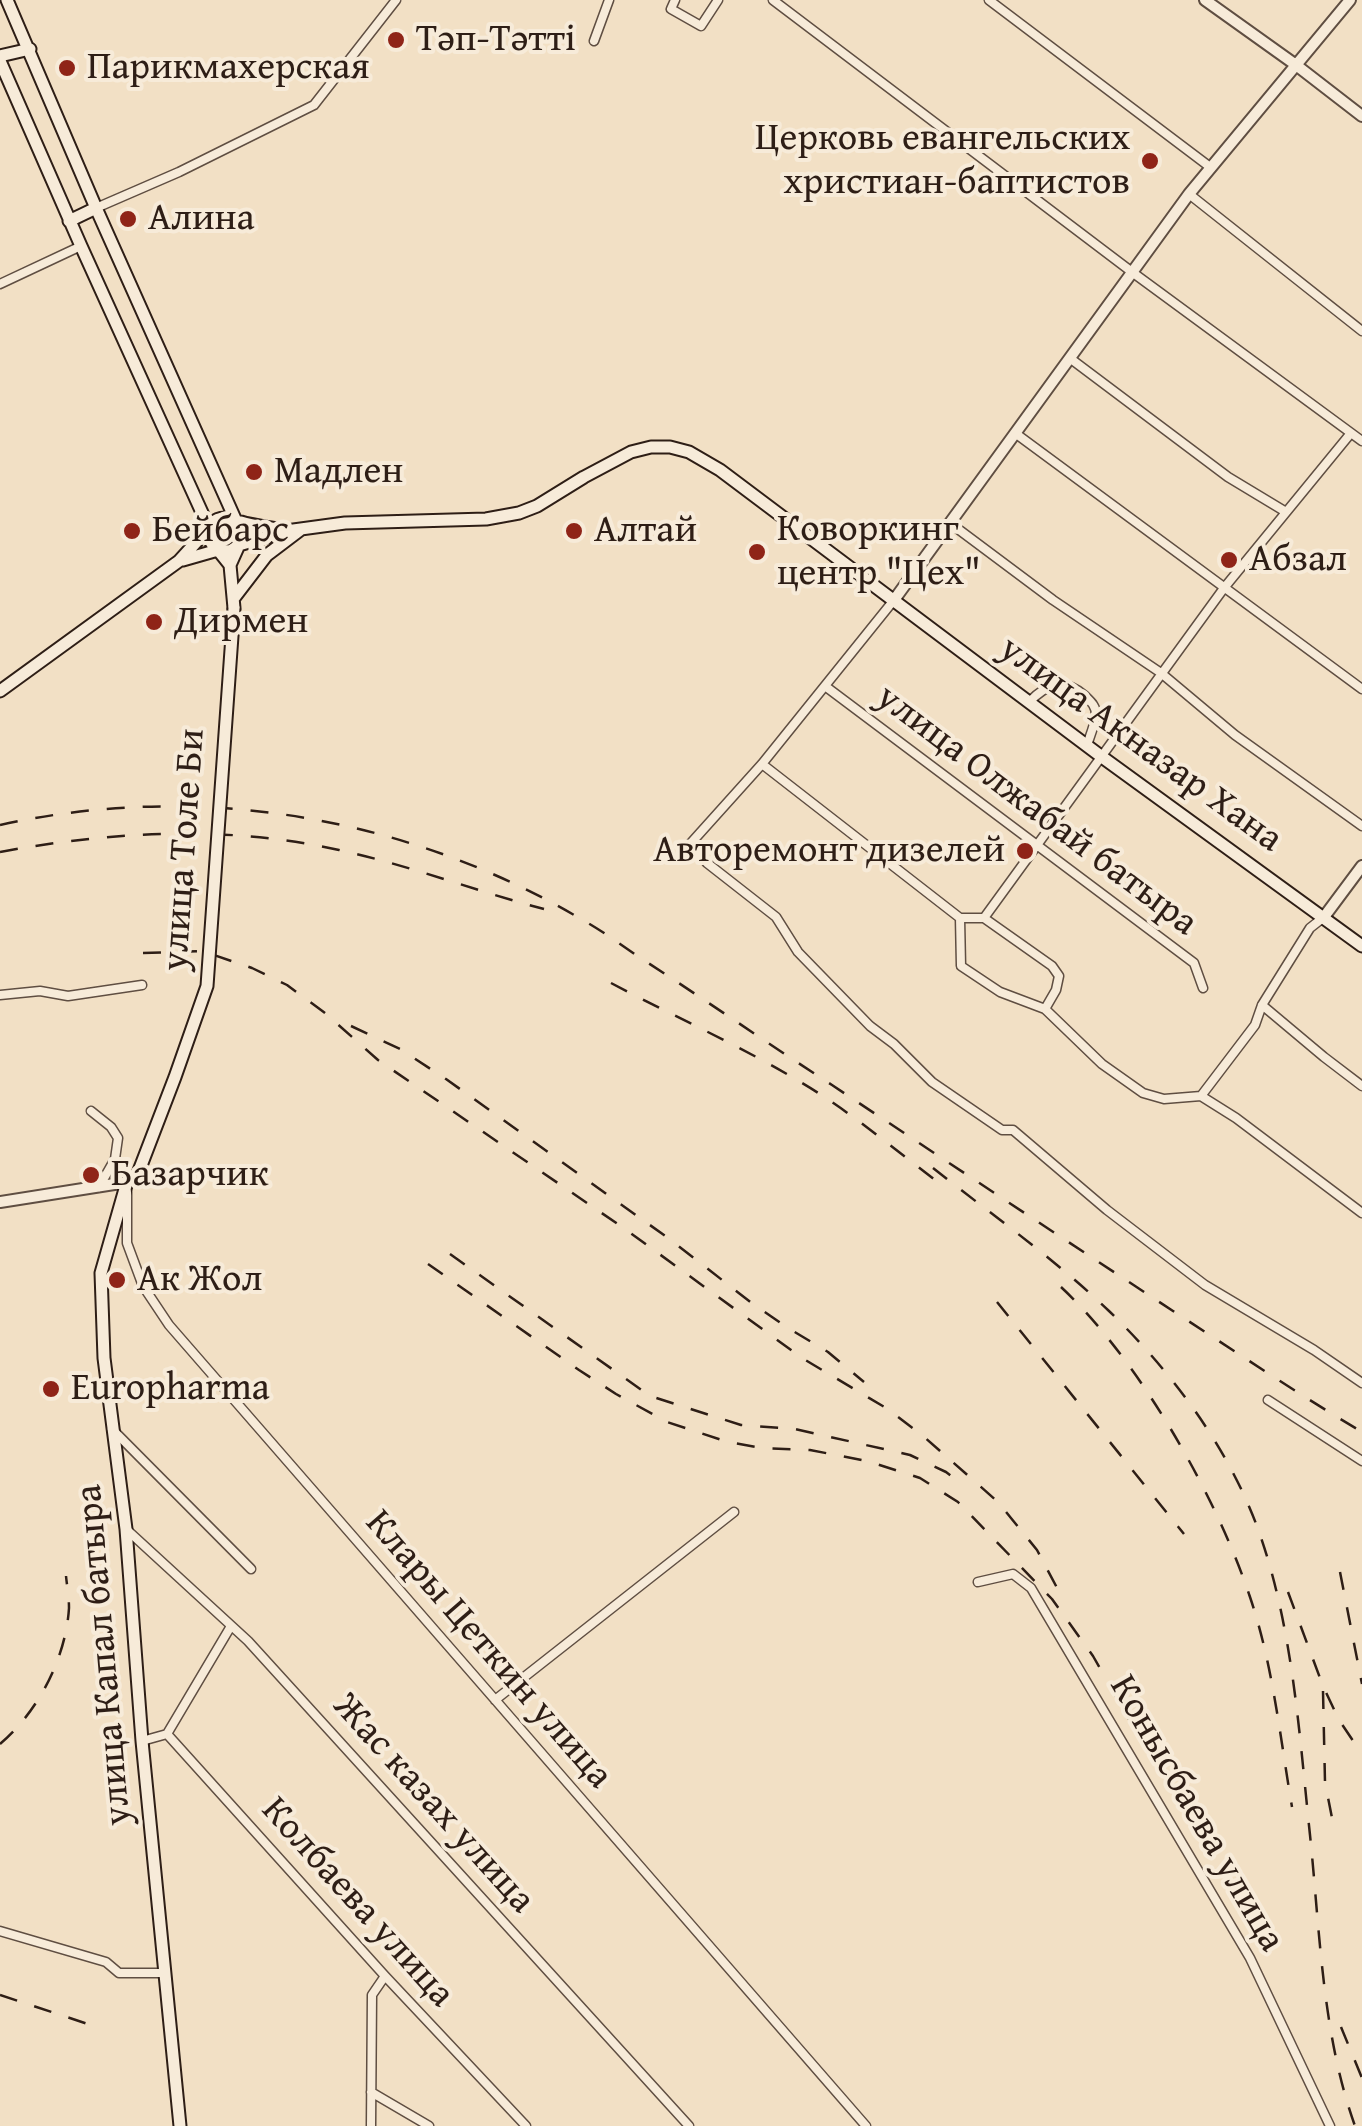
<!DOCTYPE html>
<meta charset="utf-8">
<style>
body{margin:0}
canvas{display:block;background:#f2e0c5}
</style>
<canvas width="1362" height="2126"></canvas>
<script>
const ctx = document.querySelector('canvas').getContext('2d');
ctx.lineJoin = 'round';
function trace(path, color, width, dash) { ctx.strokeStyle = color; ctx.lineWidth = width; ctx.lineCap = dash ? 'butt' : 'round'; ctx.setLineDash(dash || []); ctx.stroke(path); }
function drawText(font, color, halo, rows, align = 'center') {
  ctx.font = font + ' "Gentium Book Plus",serif'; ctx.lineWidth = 8; ctx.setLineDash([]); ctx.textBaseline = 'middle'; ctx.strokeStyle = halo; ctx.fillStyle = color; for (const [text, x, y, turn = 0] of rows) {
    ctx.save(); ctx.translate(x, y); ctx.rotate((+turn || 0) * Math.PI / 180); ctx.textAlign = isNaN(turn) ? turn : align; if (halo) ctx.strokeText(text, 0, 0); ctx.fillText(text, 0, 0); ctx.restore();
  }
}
const minor = new Path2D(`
 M 675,0 L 671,9 L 701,26 L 718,0
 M 773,0 L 1132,272 L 1362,441
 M 989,0 L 1210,167
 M 594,41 L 609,0
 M 1189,194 L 1362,331
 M 96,208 L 179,172 L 314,105 L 396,0
 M 0,284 L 81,246
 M 1071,359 L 1228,477 L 1286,512
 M 1015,433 L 1362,689
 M 950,523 L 1053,600 L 1161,673 L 1235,735 L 1362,826
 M 894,600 L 762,764 L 691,843 L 707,863 L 776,917 L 798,952 L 870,1026 L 894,1044 L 932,1082 L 1002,1130 L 1013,1130 L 1107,1210 L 1205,1285 L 1314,1350 L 1362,1383
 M 825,686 L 1194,963 L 1203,988
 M 1029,702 C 1047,684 1062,677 1084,695 C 1090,701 1096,705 1096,715 C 1095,724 1090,736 1087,745
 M 762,764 L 960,918 L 984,918 L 1052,966 L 1059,976 L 1056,990 L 1045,1009 L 1102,1064 L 1143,1093 L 1164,1099 L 1201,1096 L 1236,1118 L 1362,1213
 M 960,918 L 961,966 L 1000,992 L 1045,1009
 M 984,918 L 1224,588 L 1351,433
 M 0,995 L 40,991 L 68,996 L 142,985
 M 1262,1005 L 1324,1057 L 1362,1086
 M 1201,1096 L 1255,1025 L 1262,1005 L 1310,928 L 1324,917
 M 91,1111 L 111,1127 L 118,1138 L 115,1159 L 99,1187
 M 127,1192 L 127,1243 L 143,1286 L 169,1325 L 866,2126
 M 1268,1400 L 1362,1461
 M 112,1429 L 251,1569
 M 126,1529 L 248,1641 L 689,2126
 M 978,1582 L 1013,1574 L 1031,1588 L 1250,1958 L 1330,2126
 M 495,1700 L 734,1512
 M 167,1734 L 231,1626
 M 142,1741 L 167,1734 L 385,1976 L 526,2126
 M 0,1931 L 106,1962 L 119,1973 L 166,1973
 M 371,2092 L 429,2126
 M 371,2126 L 372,1995 L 385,1976`);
const tertiary = new Path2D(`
 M 1205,0 L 1296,65 L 1362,116
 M 894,600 L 1189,194 L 1350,0
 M 1324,917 L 1362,866
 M 0,1202 L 127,1182`);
const secondary = new Path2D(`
 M 7,0 L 96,208 L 236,521 L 242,532 L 239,545 L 230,551 C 202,551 202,518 225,518 C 227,518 239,522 241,522 C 254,526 268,527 282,530
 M 0,56 L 30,49
 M 0,61 L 81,246 L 209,528 L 179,561 L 0,691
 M 69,221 L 96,208
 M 183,560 L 218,550 L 230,565 L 234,608
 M 230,565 L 239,545 L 286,531 L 345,523 L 486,519 L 519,513 L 537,506 L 584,477 L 631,452 L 651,447 L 670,447 L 689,452 L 720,470 L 1102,757 L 1362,946
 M 234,598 L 267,555 L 300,530
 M 137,1176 L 127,1182 L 101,1273 L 104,1358 L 126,1529 L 142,1741 L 180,2126`);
trace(minor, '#5f4e42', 11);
trace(tertiary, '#5f4e42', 14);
trace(secondary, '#2e1e16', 15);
trace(minor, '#f7ebd9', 8);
trace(tertiary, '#f7ebd9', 10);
trace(secondary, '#f7ebd9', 11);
trace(new Path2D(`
 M 0,825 C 198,781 406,816 581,919 C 601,930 620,944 639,957 C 704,999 767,1043 832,1085 C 946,1161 1059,1236 1173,1311 C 1236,1352 1298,1394 1362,1432
 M 0,852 C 114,831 226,825 339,850 C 409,865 475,891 544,909
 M 143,953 L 202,951 L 252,968 L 287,985 L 325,1013 L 378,1060 L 625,1229 L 802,1358 L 886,1408 L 922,1435 L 998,1502 L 1037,1550 L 1064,1601
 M 611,983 C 675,1017 741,1046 802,1083 C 851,1112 894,1149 939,1183
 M 351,1026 L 400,1049 L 446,1079 L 668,1238 L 753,1304 L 788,1328 L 828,1352 L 864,1382
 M 933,1168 C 991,1214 1056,1260 1109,1311 C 1172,1372 1228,1447 1258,1529 C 1293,1627 1299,1732 1310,1835 C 1320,1932 1322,2034 1355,2126
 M 450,1254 L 650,1396 L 741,1425 L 795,1429 L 910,1455 L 946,1472 L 963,1485
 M 428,1264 L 579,1370 L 616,1394 L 667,1422 L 728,1442 L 762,1448 L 810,1450 L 867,1461 L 920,1478 L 958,1502 L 1052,1599 L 1093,1656 L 1138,1735
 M 1061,1287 C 1139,1360 1216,1495 1250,1597 C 1273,1665 1280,1737 1292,1807
 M 997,1302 L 1184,1534
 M 1340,1572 L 1362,1684
 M 1288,1592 L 1323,1686 L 1339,1720 L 1362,1754
 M 1323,1691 L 1325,1782 L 1332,1818
 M 0,1744 C 38,1712 66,1658 69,1608 C 69,1597 67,1586 66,1576
 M 0,1995 L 97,2027
 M 1341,2027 L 1362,2078`), '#2e1e16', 2.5, [18, 18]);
const secondaryBridge = new Path2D(`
 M 137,1176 L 175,1077 L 207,986 L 234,608`);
trace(secondaryBridge, '#2e1e16', 15, []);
trace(secondaryBridge, '#f7ebd9', 11);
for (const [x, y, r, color] of [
 [396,40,10,"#8f2418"],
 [67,68,10,"#8f2418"],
 [1150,161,10,"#8f2418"],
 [128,219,10,"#8f2418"],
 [254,472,10,"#8f2418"],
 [132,531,10,"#8f2418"],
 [574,531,10,"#8f2418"],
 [757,552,10,"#8f2418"],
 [1229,560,10,"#8f2418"],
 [154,622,10,"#8f2418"],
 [1025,851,10,"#8f2418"],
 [91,1175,10,"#8f2418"],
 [117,1280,10,"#8f2418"],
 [51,1389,10,"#8f2418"]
]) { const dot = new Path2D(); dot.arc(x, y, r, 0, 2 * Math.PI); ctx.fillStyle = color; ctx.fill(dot); trace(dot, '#f7ebd9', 4); }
drawText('38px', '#2e1e16', '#f7ebd9', [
 ["Тәп-Тәтті",416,40],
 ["Парикмахерская",87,68],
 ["Церковь евангельских",1130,139,"right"],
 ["христиан-баптистов",1130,183,"right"],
 ["Алина",148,219],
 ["Мадлен",274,472],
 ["Коворкинг",777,530],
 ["центр \"Цех\"",777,574],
 ["Бейбарс",152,531],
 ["Алтай",594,531],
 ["Абзал",1249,560],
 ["Дирмен",174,622],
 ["Авторемонт дизелей",1005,851,"right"],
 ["Базарчик",111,1175],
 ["Ак Жол",137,1280],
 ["Europharma",71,1389]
], 'left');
drawText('38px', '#2e1e16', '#f7ebd9', [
 ["улица Акназар Хана",1140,745,36],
 ["улица Олжабай батыра",1036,811,37],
 ["улица Толе Би",185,850,-86],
 ["Клары Цеткин улица",488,1650,49],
 ["улица Капал батыра",105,1655,-95],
 ["Жас казах улица",433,1804,48],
 ["Конысбаева улица",1196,1814,60],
 ["Колбаева улица",357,1903,48]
]);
</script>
